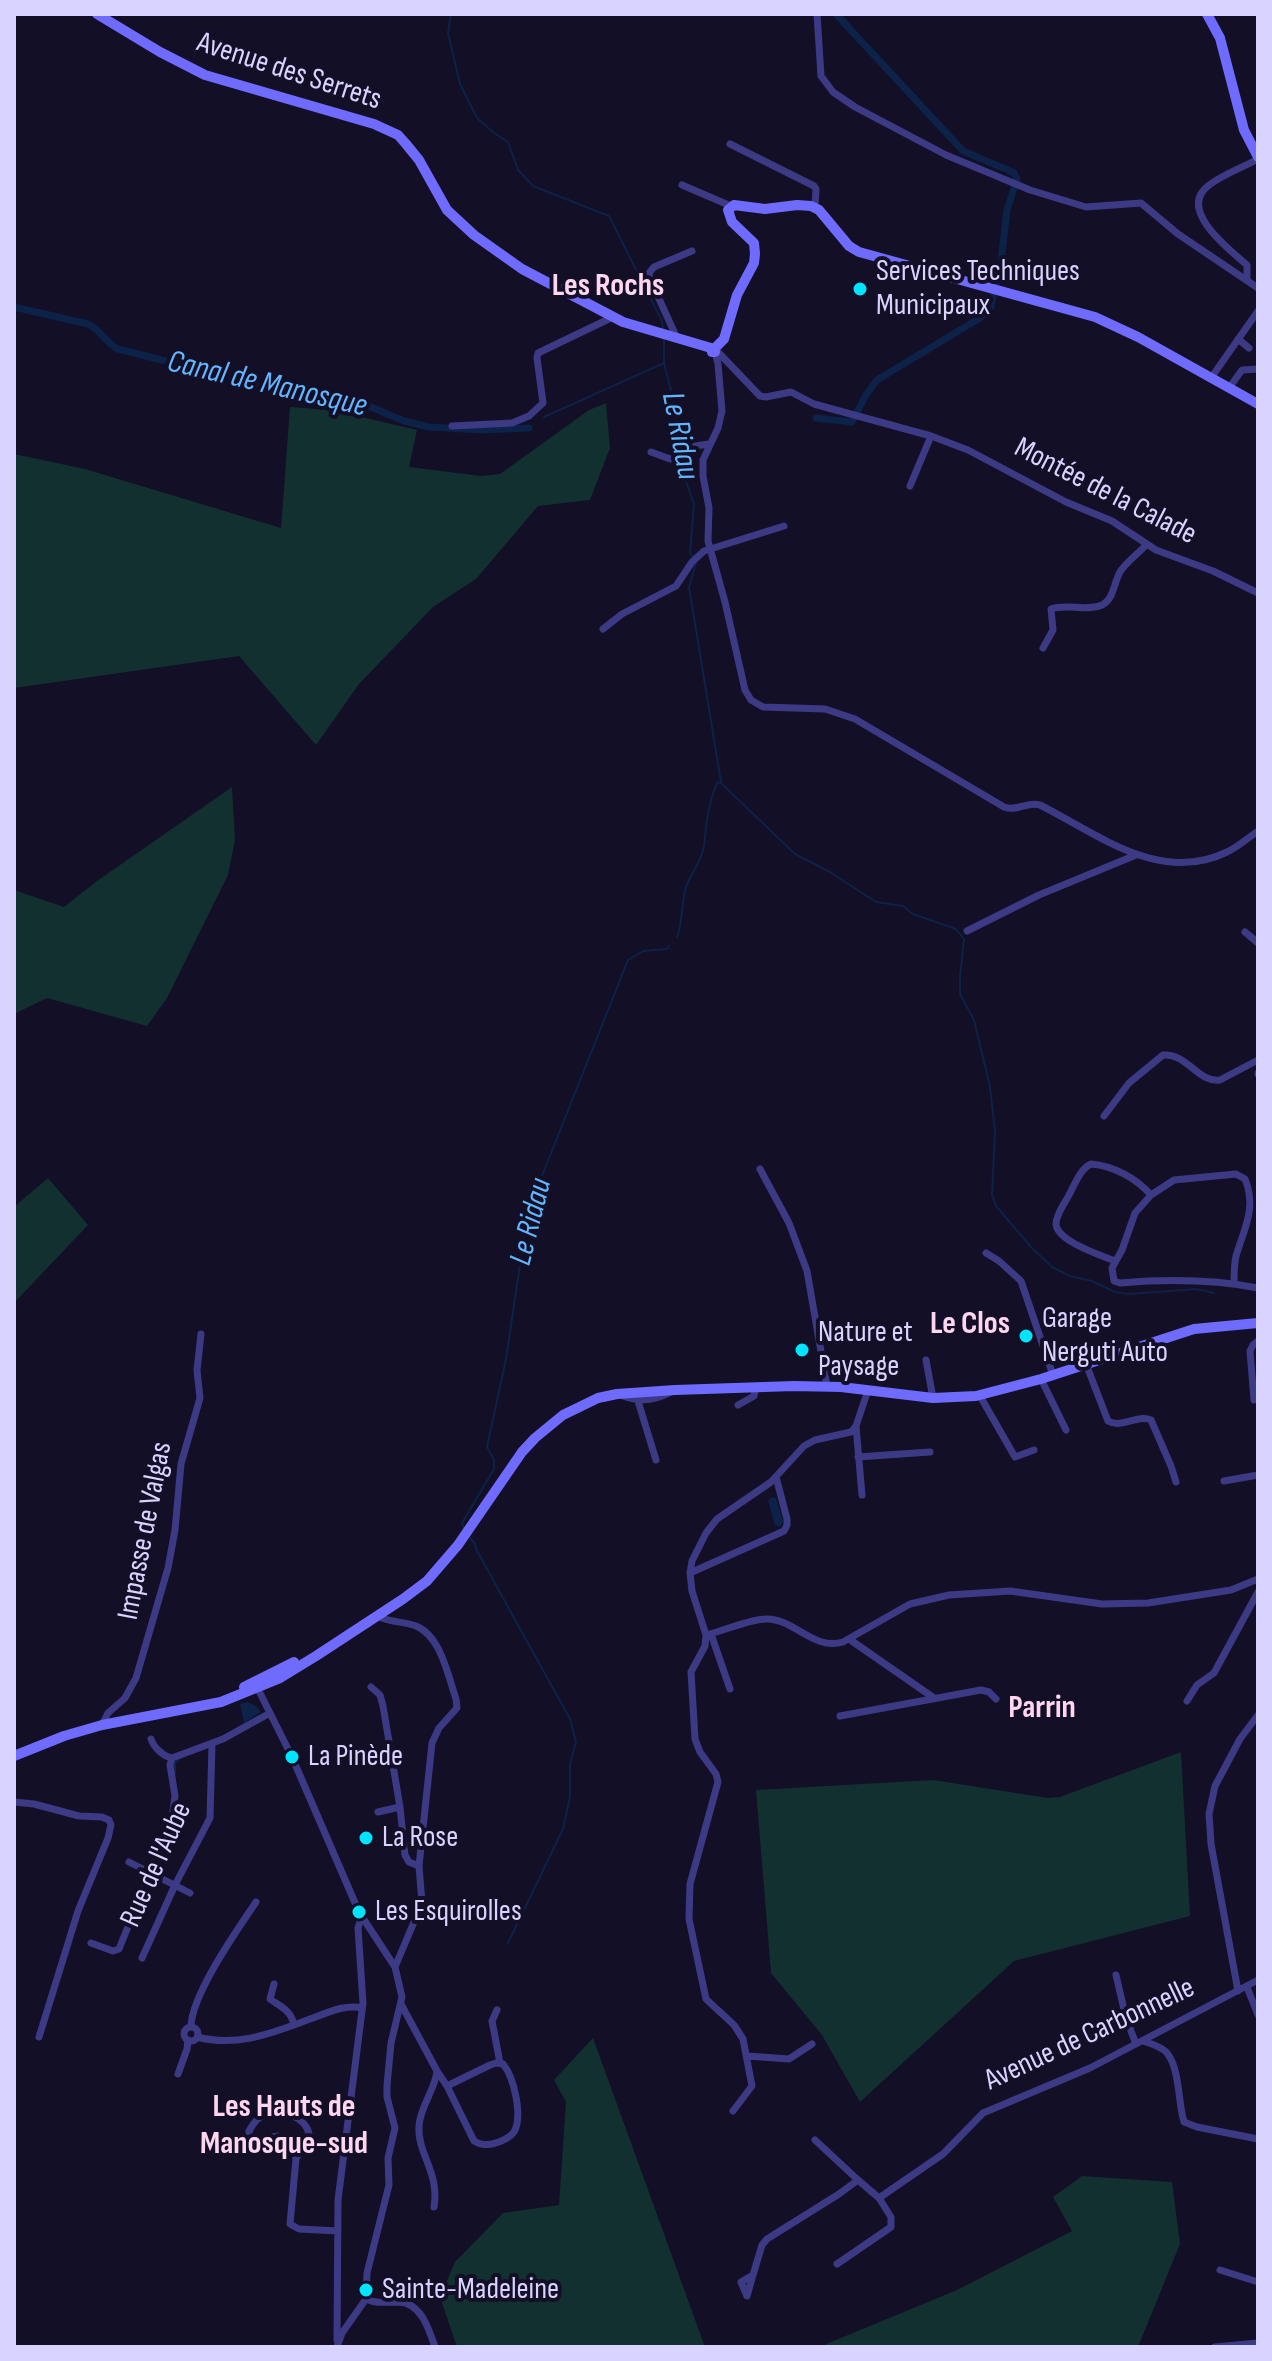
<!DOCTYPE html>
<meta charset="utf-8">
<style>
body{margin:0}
#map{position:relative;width:1272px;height:2361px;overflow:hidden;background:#130f26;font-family:"Sofia Sans Condensed",sans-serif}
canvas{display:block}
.frame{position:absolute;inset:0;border:16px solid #d9d4ff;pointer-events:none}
</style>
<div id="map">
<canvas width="1272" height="2361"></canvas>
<div class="frame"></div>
</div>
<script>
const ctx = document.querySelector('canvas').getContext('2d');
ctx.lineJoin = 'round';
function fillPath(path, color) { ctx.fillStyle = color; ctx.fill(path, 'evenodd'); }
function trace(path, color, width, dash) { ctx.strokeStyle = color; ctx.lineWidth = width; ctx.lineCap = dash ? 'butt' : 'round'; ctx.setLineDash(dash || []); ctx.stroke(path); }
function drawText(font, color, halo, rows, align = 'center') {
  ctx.font = font + ' "Sofia Sans Condensed",sans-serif'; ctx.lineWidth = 8; ctx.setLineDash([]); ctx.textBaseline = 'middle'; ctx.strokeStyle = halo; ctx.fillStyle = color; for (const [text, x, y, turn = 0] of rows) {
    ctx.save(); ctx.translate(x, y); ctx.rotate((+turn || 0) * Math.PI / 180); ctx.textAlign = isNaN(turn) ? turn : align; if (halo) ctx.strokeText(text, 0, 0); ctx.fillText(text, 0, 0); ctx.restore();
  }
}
fillPath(new Path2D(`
 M 606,403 L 610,448 L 590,500 L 538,506 L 476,579 L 433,607 L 359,684 L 316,745 L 239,656 L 14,688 L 14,454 L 85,469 L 281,528 L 290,407 L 332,410 L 417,430 L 409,467 L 481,476 L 500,474 L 589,410 Z
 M 232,787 L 235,840 L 228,875 L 167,998 L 147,1026 L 47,998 L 14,1014 L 14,890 L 64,907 L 97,881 Z
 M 48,1178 L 88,1225 L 14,1303 L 14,1207 Z
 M 1181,1752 L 1190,1916 L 1014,1961 L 860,2102 L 822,2035 L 771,1973 L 756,1790 L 933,1780 L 1048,1798 L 1060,1797 Z
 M 593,2038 L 705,2347 L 457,2347 L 440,2297 L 455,2262 L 503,2213 L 559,2205 L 566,2102 L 554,2080 Z
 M 1082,2176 L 1172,2182 L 1180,2244 L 1138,2347 L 819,2347 L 957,2290 L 1072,2231 L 1053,2197 Z`), '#12302f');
fillPath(new Path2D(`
 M 772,1497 L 776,1498 L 783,1521 L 780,1527 L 775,1525 L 768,1501 Z
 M 248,1702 L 256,1706 L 261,1712 L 244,1723 L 240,1704 Z`), '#0c2248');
trace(new Path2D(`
 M 451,14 L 448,33 L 460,84 L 477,118 L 494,133 L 508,142 L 518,170 L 533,186 L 609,216 L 662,321 L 663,331
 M 664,337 L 664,363 L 675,407 L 677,432 L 676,453
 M 544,417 L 664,363
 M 678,459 L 694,504 L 690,553 L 693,557
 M 721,783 L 795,854 L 830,872 L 876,902 L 903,906 L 913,914 L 956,929 L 964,939 L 960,976 L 960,994 L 974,1020 L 990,1087 L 995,1132 L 992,1195 L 996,1206 L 1031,1247 L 1052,1267 L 1070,1276 L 1092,1281 L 1115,1292 L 1129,1294 L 1196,1289 L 1214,1293
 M 677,937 C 683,922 681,903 686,887 C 691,873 702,861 704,846 C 707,821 707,808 717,783 L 721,782 L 689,587 L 696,563
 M 464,1528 L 462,1523 L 494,1469 L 494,1460 L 487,1447 L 506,1359 L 528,1211 L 628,960 L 643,951 L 667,949 L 669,946
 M 470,1538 L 475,1544 L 476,1549 L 570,1719 L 576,1742 L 570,1764 L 570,1797 L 563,1829 L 508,1943
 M 175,1774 L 175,1763 L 179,1759
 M 158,1864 L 167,1839`), '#0c2248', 2);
trace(new Path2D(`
 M 14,307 L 88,324 C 101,330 106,343 118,349 L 325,401 L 364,404 L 404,421 L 429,427 L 482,430 L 529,428
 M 816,418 L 852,422 L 866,395 L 877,380 L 980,318 L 991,307 L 1001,261 L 1007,210 L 1017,179 L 1014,173 L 1008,170 L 963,151 L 836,14`), '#0c2248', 7);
trace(new Path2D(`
 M 817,14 L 821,76 L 833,92 L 855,107 L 946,155 L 1030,190 L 1086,207 L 1141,203 L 1178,234 L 1258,288
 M 730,144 L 814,186 L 816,189 L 815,207
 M 682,185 L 731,206
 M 1247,280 L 1247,265 C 1230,250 1177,210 1208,186 C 1223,174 1242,168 1258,159
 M 676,336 L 650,279 L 649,273 L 654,267 L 692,251
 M 1238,339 L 1249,348
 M 717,351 L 760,396 L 766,397 L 791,392 L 814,404 L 931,436 L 968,450 L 1066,502 L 1112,521 L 1156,550 L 1213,571 L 1258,593
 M 715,352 L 718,364 L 722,411 L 718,428 L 703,460 L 703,476 L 709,508 L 708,541 L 725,602 L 745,690 L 751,700 L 763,707 L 825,709 L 855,719 L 1004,807 C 1018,812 1027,801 1040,805 C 1096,833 1160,885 1227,852 C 1238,847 1248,838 1258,831
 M 1211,378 L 1258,311
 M 1229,388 L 1242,370 L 1258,369
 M 452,426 L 512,423 L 529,416 L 543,403 L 537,358 L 538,353 L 613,317
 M 651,452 L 670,459 L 675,458 L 695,446 L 709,444
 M 910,486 L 931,436
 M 603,629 L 622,614 L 676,586 L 692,562 L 704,551 L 784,526
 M 1043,648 L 1053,630 L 1051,609 C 1066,603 1087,612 1102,605 C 1114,599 1114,582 1120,572 C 1126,562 1139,553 1147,544
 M 967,931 L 1039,895 L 1136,855
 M 1245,932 L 1258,943
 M 1258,1073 L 1258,1074
 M 1104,1116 L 1129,1083 L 1163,1055 C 1188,1053 1197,1083 1220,1080 L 1258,1060
 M 760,1169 L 789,1223 L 807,1271 L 827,1386
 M 986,1253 L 999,1261 L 1021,1281 L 1053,1375
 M 1115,1261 C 1100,1255 1057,1241 1056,1224 C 1056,1214 1065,1203 1069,1195 C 1075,1184 1080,1169 1091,1164 C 1114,1166 1136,1178 1151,1195
 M 1234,1283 C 1234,1274 1234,1265 1236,1256 C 1244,1229 1257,1208 1245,1179 L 1236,1174 L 1174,1180 L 1151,1195 L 1135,1213 L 1122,1250 L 1112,1268 L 1114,1281 L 1120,1283 C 1167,1279 1211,1279 1258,1288
 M 926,1360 L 933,1398
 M 1086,1364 L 1108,1421 C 1122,1429 1137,1414 1151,1420 L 1171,1466 L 1176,1482
 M 1041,1379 L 1066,1430
 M 623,1396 C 639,1402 654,1401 669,1393
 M 980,1396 L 1015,1457 L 1034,1450
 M 1254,1400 L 1250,1351 L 1253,1345 L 1258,1341
 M 638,1401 L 656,1460
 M 738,1405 L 754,1396 L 756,1387
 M 856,1426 L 862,1495
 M 858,1457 L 930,1452
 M 1224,1481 L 1258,1475
 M 690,1573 L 784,1531 L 787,1525 L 787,1519 L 776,1477
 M 711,1634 L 730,1689
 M 706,1635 C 724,1631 749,1619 767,1619 C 794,1619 814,1651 843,1642 L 910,1604 L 949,1595 L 1010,1591 L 1102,1604 L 1148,1603 L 1231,1590 L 1258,1579
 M 849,1639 L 934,1698
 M 256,1685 L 292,1757 L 359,1912 L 395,1967
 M 371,1687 L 380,1695 L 383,1706 L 400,1807 L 405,1855 L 409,1862 L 419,1866
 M 1187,1701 L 1197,1685 L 1214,1673 L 1258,1592
 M 840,1716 L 981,1690 L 989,1692 L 996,1699
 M 102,1725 L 108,1713 L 125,1698 L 136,1678 L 168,1568 L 175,1530 L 181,1464 L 200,1398 L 197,1370 L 201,1334
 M 151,1739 C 154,1748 163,1756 172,1758
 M 14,1802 L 34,1804 L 79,1816 L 102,1817 L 109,1820 L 111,1825 L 108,1838 L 78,1911 L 39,2037
 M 378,1812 L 400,1807
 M 129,1862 L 190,1893
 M 91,1943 L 113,1951 L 119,1949 L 172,1818 L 175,1796 L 170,1765 L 172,1758 L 223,1739 L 270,1713
 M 142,1958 L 175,1885 L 210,1818 L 212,1744
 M 1116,1975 L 1126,2018 L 1136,2044
 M 274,1984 L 270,1999 C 281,2007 291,2010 294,2025
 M 1247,1987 L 1258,2015
 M 1238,1991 L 1211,1844 L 1209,1814 L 1215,1786 L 1240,1739 L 1258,1715
 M 401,2004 L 437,2071 C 435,2090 420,2107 419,2126 C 417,2153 440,2173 434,2207
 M 497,2010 L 492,2021 L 500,2063
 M 191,2027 C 191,1995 238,1929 256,1902
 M184 2034a7 7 0 1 1 14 0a7 7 0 1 1-14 0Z
 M 197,2037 C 239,2048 274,2032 313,2018 C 329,2012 346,2004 362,2008
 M 1143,2041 C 1151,2044 1161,2046 1167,2053 C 1180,2069 1178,2103 1184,2122 L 1197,2127 L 1258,2139
 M 747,2056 L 789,2059 L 812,2044
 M 437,2071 L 447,2086 L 474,2141 C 481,2145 484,2145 492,2144 C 500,2142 509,2139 514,2132 C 523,2116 514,2077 503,2064 L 496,2063 L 490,2065 L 447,2086
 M 178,2074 L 187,2049 L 188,2040
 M 733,2111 L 752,2086 L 743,2039 L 734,2025 L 706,1999 L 689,1919 L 690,1884 L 718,1782 L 716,1774 L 700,1752 L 695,1739 L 691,1672 L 705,1646 L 706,1635 L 692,1591 L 690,1573 L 692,1561 L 706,1533 L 717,1519 L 771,1482 L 804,1446 L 815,1440 L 851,1432 L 856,1426 L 868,1390
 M 815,2140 L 858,2180
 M 296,2159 L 309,2134 C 306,2118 282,2108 267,2113 C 258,2116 253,2124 249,2131 L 250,2142 L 259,2146 L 272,2137 L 278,2136 C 290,2140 294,2147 296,2159 L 290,2224 L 299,2229 L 338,2231
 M 837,2264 L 891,2227 L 891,2217 L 879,2198
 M 1220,2270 L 1258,2282
 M 753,2275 L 747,2296 L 741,2282 L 753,2275 L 762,2245 L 767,2239 L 839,2194 L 858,2180 L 879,2198 L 943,2154 L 983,2113 L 1090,2068 L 1258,1980
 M 366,2299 C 377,2304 387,2302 399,2302 C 421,2303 429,2329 435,2347
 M 337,2340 L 338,2200 L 363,2003 L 358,1928 L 362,1915
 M 337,2347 L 342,2333 L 366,2299 L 367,2273 L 389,2185 L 388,2158 L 395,2128 L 387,2097 L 387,2085 L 391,2043 L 402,1997 L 395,1967 L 422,1903 L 419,1866 L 432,1743 L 439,1728 L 457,1708 L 456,1699 C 448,1676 441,1636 416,1626 C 404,1621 389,1623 378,1616
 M 1215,2347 L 1258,2343`), '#3d3a85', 7);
trace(new Path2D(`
 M 97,14 L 160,52 L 205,75 L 374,124 L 398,135 L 406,144 L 419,160 L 447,210 L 474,235 L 522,269 L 623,322 L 711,348 L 712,352 L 715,352
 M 1207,14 L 1220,38 L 1244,130 L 1258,157
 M 716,347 L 724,339 L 737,295 L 754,263 L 755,254 L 754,243 L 732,222 L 728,210 L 734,205 L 765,209 L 797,205 L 811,206 L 819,210 L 849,246 L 859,252 L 1095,317 L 1138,337 L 1258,404
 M 244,1687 L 294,1662
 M 14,1756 L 64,1736 L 102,1725 L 221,1702 L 280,1678 L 316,1656 L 403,1599 L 427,1581 L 458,1545 L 522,1452 L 535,1438 L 563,1415 L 598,1398 L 617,1394 L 675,1390 L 794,1386 L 841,1387 L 933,1398 L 976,1396 L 1041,1379 L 1194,1329 L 1258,1323`), '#6f6bff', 10);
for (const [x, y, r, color] of [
 [860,289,8,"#00e5ff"],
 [1026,1336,8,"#00e5ff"],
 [802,1350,8,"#00e5ff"],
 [292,1757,8,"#00e5ff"],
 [366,1838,8,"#00e5ff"],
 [359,1912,8,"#00e5ff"],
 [366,2290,8,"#00e5ff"]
]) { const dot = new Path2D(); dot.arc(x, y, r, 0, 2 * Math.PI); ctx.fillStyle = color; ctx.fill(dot); trace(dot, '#130f26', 3); }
drawText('30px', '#d9d4ff', '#130f26', [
 ["Avenue des Serrets",289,72,18],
 ["Montée de la Calade",1105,492,27],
 ["Impasse de Valgas",146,1531,-79],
 ["Rue de l'Aube",157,1865,-66],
 ["Avenue de Carbonnelle",1090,2035,-25]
]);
drawText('30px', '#d9d4ff', '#130f26', [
 ["Services Techniques",876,272],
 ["Municipaux",876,306],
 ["Garage",1042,1319],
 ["Nerguti Auto",1042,1353],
 ["Nature et",818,1333],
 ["Paysage",818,1367],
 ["La Pinède",308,1757],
 ["La Rose",382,1838],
 ["Les Esquirolles",375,1912],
 ["Sainte-Madeleine",382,2290]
], 'left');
drawText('bold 32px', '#ffd6f0', '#130f26', [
 ["Les Rochs",608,287],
 ["Le Clos",970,1325],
 ["Parrin",1042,1709],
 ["Les Hauts de",284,2108],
 ["Manosque-sud",284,2145]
]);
drawText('italic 32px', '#62b6ff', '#130f26', [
 ["Canal de Manosque",267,385,13],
 ["Le Ridau",679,436,79],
 ["Le Ridau",532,1222,-76]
]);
</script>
